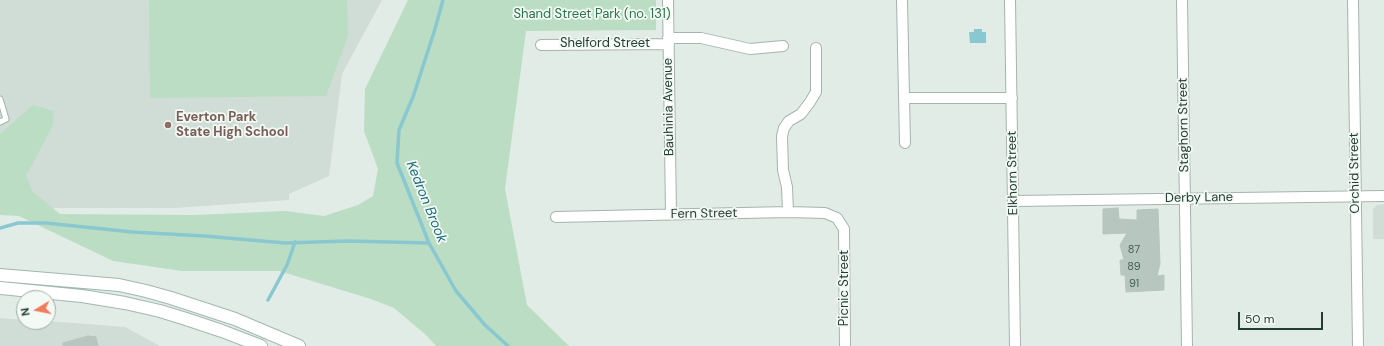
<!DOCTYPE html>
<style>
body{margin:0}
#map{position:relative;width:1384px;height:346px;overflow:hidden;background:#e2ece7;font-family:"DM Sans",sans-serif}
canvas{display:block}
.north{position:absolute;left:16px;top:290px;width:40px;height:40px;box-sizing:border-box;background:#f3f9f5;border:1px solid #9faea8;border-radius:50%;rotate:260deg;font-size:11px;font-weight:700;line-height:16px;text-align:center;color:#223d35}
.north::after{content:'';display:block;margin:auto;width:14px;height:18px;background:#f17c5b;clip-path:polygon(50% 0,100% 100%,50% 72%,0 100%)}
.scale{position:absolute;left:1238px;top:312px;width:85px;height:18px;box-sizing:border-box;border:2px solid #223d35;border-top:0;padding-left:5px;font-size:12px;line-height:14px;white-space:nowrap;color:#223d35;-webkit-text-stroke:3px #f3f9f5;paint-order:stroke}
</style>
<div id="map">
<canvas width="1384" height="346"></canvas>
<div class="north">N</div>
<div class="scale">50 m</div>
</div>
<script>
const context = document.querySelector('canvas').getContext('2d');
context.lineJoin = 'round';
function paint(path, color) {
  context.fillStyle = color;
  context.fill(path, 'evenodd');
}
function toPath(rows) {
  const path = new Path2D();
  for (const r of rows) {
    path.moveTo(r[0], r[1]);
    for (let i = 2; i < r.length; i += 2) path.lineTo(r[i], r[i + 1]);
  }
  return path;
}
function stroke(path, color, width, dash) {
  context.strokeStyle = color;
  context.lineWidth = width;
  context.lineCap = dash ? 'butt' : 'round';
  context.setLineDash(dash || []);
  context.stroke(path);
}
function drawText(font, color, halo, rows, align = 'center') {
  context.font = font + ' "DM Sans",sans-serif';
  context.lineWidth = 3.5;
  context.setLineDash([]);
  context.textBaseline = 'middle';
  context.strokeStyle = halo;
  context.fillStyle = color;
  for (const [text, x, y, turn = 0] of rows) {
    context.save();
    context.translate(x, y);
    context.rotate((+turn || 0) * Math.PI / 180);
    context.textAlign = isNaN(turn) ? turn : align;
    if (halo) context.strokeText(text, 0, 0);
    context.fillText(text, 0, 0);
    context.restore();
  }
}
const built = toPath([
 [0,0,382,0,342,74,329,176,289,194,289,200,174,208,0,208],
 [1384,204,1384,239,1373,239,1373,209,1377,205],
 [0,318,24,320,24,322,48,321,125,327,160,346,0,346]
]);
const green = toPath([
 [149,0,347,0,348,36,326,96,150,98],
 [408,0,656,0,656,30,526,31,505,189,527,305,569,346,436,346,426,335,394,308,371,299,279,271,182,271,113,261,19,216,0,215,0,134,33,105,54,111,53,125,26,176,33,192,60,214,194,215,286,211,324,216,358,205,373,196,378,169,364,131,365,89]
]);
const water = toPath([
 [974,29,982,29,982,32,986,32,986,43,970,43,969,32,974,32]
]);
const stream = toPath([
 [443,0,435,29,413,97,399,130,397,163,429,243,456,291,485,325,508,346],
 [0,228,18,223,46,223,132,232,204,236,285,243,348,241,429,243],
 [268,300,287,265,295,242]
]);
const building = toPath([
 [1118,208,1119,219,1137,220,1137,210,1158,209,1160,264,1157,276,1164,275,1164,290,1126,292,1125,275,1121,275,1120,260,1124,260,1120,245,1127,233,1103,234,1103,209,1118,208],
 [88,336,96,337,98,346,63,346,63,343,88,336]
]);
const service = toPath([
 [0,99,6,119,0,122]
]);
const minor = toPath([
 [668,0,671,214],
 [902,0,905,143],
 [1010,0,1015,346],
 [1182,0,1187,346],
 [1353,0,1358,346],
 [668,38,701,38,750,49,783,46],
 [541,45,669,44],
 [904,98,1012,98],
 [1013,201,1384,196],
 [788,212,787,187,783,170,782,136,784,128,789,121,801,114,810,102,816,92,816,48],
 [556,217,788,212,825,213,837,218,844,229,845,346]
]);
const secondary = toPath([
 [0,275,119,285,146,291,171,298,235,319,299,346],
 [0,288,82,296,125,303,160,311,186,319,222,331,261,346]
]);
const markers = [
 [168,125,4,"#8d6e63"]
];
const numberNames = [
 ["87",1134,250],
 ["89",1134,267],
 ["91",1134,284]
];
const parkNames = [
 ["Shand Street Park (no. 131)",592,15]
];
const streetNames = [
 ["Shelford Street",605,44],
 ["Bauhinia Avenue",669,107,-91],
 ["Staghorn Street",1184,125,-91],
 ["Elkhorn Street",1013,173,-91],
 ["Orchid Street",1355,173,-91],
 ["Derby Lane",1199,198,-1],
 ["Fern Street",704,214,-1],
 ["Picnic Street",845,288,-90]
];
const educationNames = [
 ["Everton Park",176,118],
 ["State High School",176,133]
];
const waterNames = [
 ["Kedron Brook",426,202,68]
];
paint(built, '#d0dcd6');
paint(green, '#bbddc3');
paint(water, '#8ac8d1');
stroke(stream, '#8ac8d1', 3.5);
paint(building, '#b7c7c0');
stroke(building, '#b4c6be', 1);
stroke(service, '#a5b4ae', 7);
stroke(minor, '#a5b4ae', 12);
stroke(secondary, '#a0b8af', 14);
stroke(service, '#fff', 5);
stroke(minor, '#fff', 10);
stroke(secondary, '#fff', 12);
for (const [x, y, r, color] of markers) {
  const dot = new Path2D();
  dot.arc(x, y, r, 0, 2 * Math.PI);
  context.fillStyle = color;
  context.fill(dot);
  stroke(dot, '#f3f9f5', 1.5);
}
drawText('11px', '#476058', null, numberNames);
drawText('13px', '#2c7446', '#f3f9f5', parkNames);
drawText('13px', '#223d35', '#f3f9f5', streetNames);
drawText('bold 13px', '#785e54', '#f3f9f5', educationNames, 'left');
drawText('italic 14px', '#1c6c79', '#f3f9f5', waterNames);
</script>
